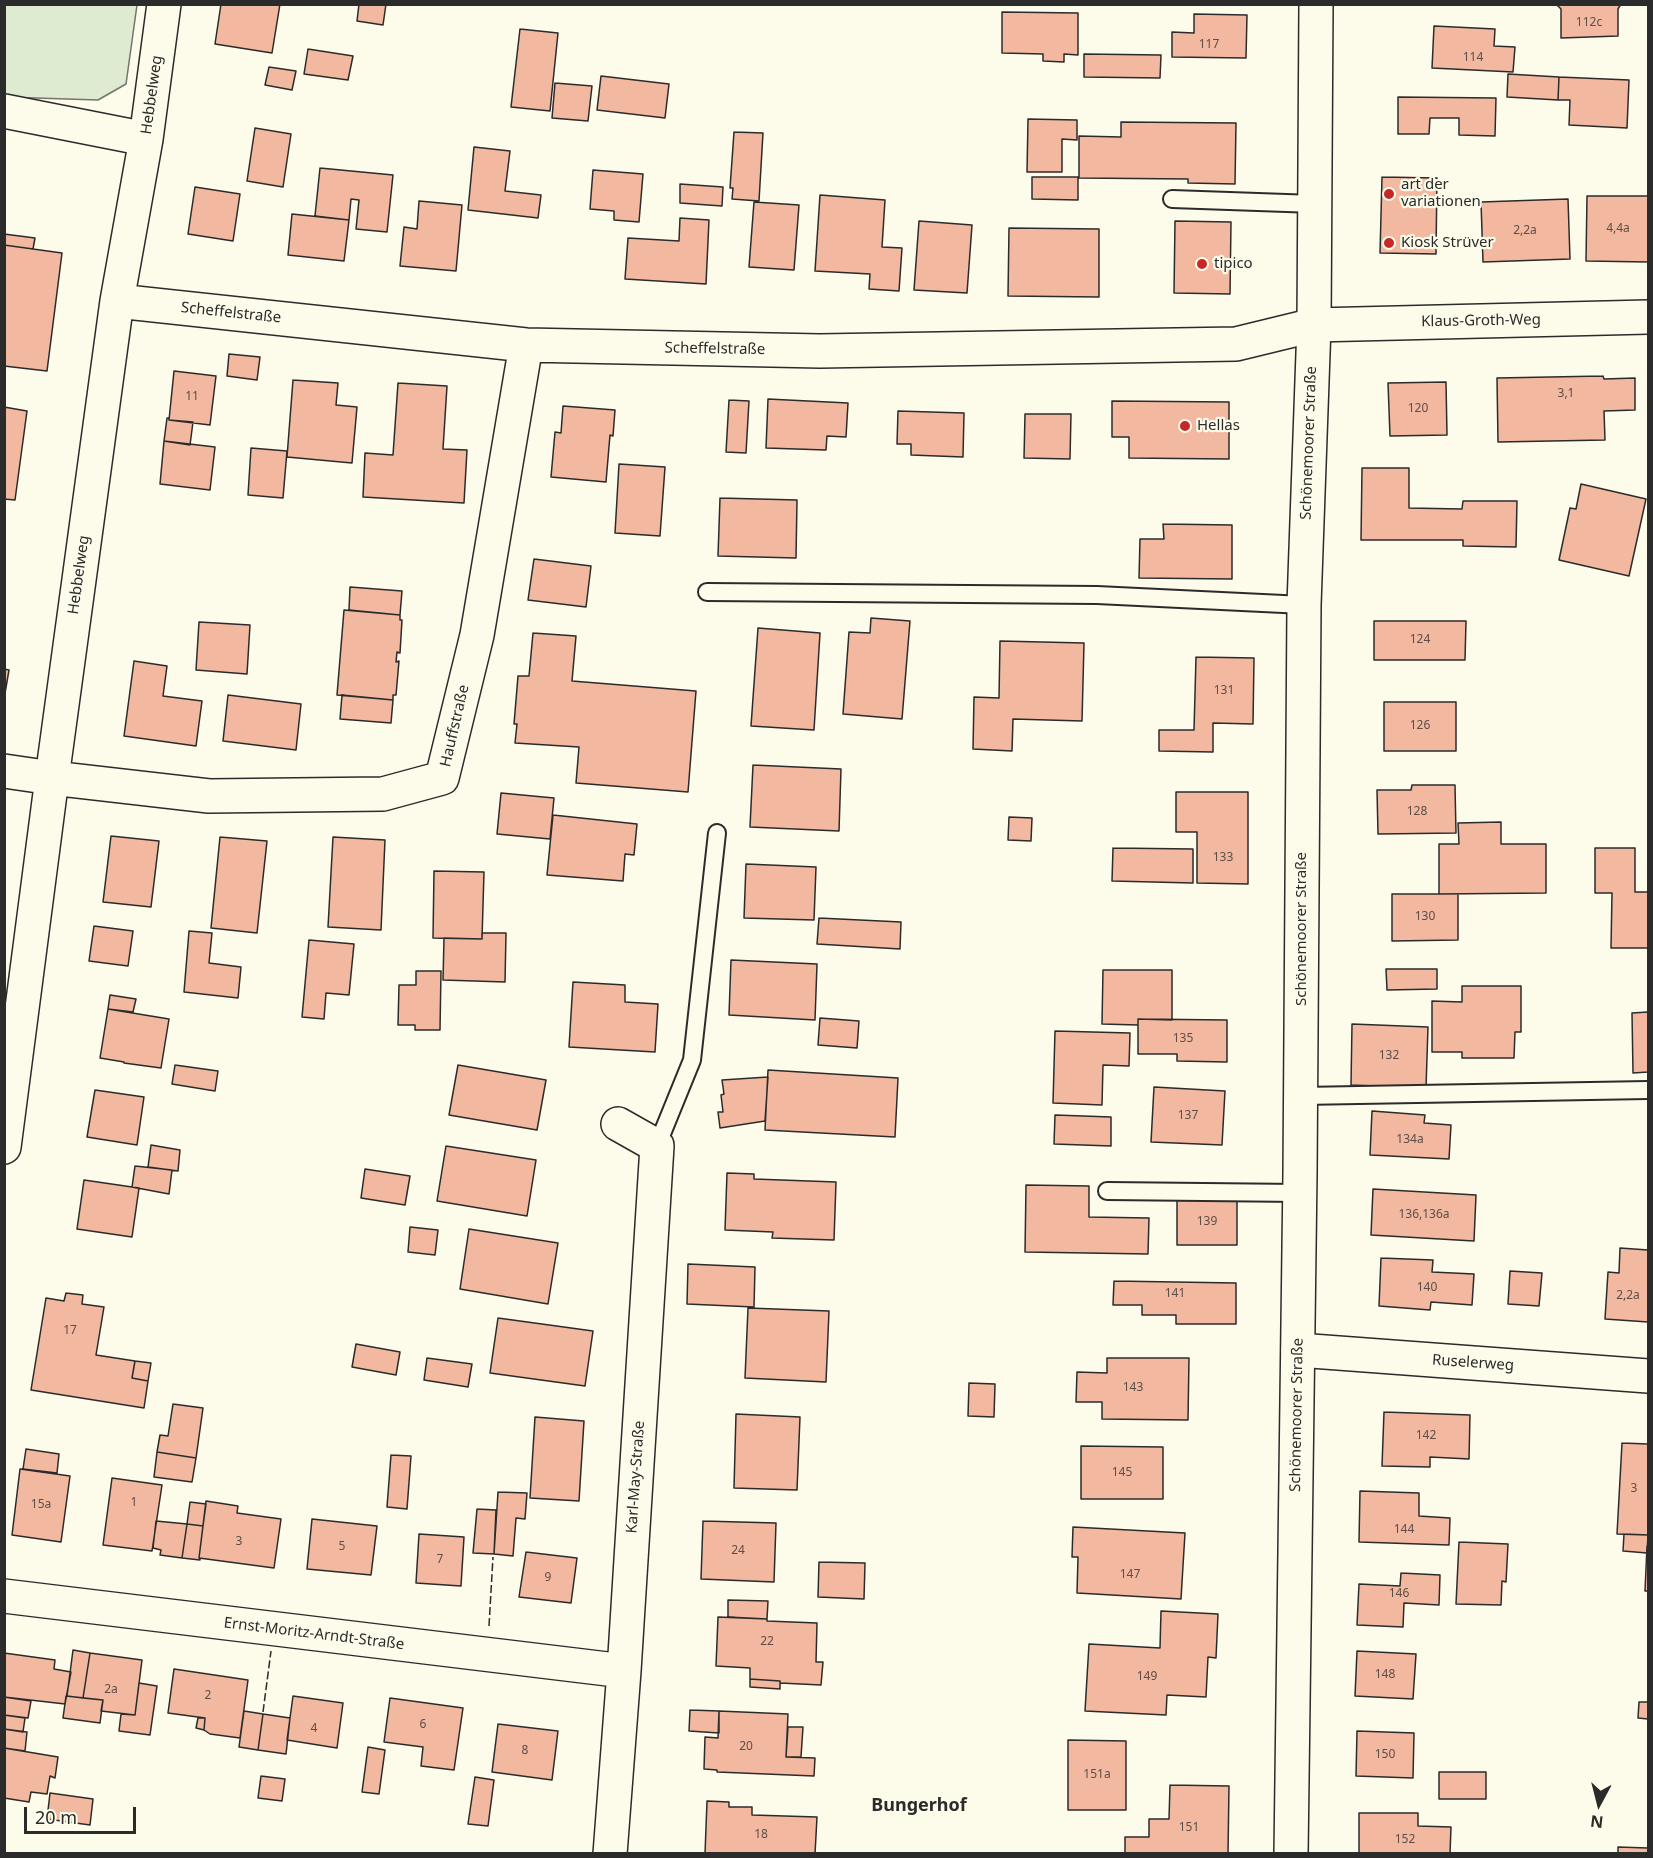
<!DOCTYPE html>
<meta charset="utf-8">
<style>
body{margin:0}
#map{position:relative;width:1653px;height:1858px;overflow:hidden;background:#fdfbea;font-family:"Noto Sans",sans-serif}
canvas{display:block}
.frame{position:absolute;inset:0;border:6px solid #2b2b2b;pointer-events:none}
.north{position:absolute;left:1569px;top:1774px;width:60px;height:60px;-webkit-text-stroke:4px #fdfbea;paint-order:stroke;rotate:187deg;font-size:16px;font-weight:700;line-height:24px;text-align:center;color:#2b2b2b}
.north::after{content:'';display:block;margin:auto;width:21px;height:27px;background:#2b2b2b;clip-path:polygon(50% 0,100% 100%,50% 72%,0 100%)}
.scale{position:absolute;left:24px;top:1807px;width:112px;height:27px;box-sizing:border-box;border:3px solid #2b2b2b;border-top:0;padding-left:8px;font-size:18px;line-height:21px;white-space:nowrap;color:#2b2b2b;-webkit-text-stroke:4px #fdfbea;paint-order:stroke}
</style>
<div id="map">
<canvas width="1653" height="1858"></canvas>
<div class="frame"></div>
<div class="north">N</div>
<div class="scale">20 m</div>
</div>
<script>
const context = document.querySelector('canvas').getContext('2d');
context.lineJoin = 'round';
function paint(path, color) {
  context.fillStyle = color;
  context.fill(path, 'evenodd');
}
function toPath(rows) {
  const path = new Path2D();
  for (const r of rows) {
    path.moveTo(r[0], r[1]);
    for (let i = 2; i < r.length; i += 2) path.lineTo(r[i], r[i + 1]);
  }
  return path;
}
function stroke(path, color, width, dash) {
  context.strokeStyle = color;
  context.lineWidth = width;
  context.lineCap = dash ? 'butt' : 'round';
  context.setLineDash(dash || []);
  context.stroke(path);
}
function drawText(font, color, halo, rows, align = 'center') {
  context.font = font + ' "Noto Sans",sans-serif';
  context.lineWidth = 4.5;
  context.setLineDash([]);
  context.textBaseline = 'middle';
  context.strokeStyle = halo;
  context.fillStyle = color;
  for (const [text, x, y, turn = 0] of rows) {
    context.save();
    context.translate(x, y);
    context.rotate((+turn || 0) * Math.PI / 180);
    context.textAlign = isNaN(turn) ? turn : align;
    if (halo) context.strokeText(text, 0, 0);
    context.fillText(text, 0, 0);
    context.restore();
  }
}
const green = toPath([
 [5,5,137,5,126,84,98,100,5,97,5,5]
]);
const building = toPath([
 [221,4,280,4,272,53,215,44,221,4],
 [359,4,386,4,383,25,357,21,359,4],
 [1556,4,1621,4,1618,9,1618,36,1561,38,1561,9,1556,4],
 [1002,12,1078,13,1078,55,1064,54,1064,62,1043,61,1043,54,1002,53,1002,12],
 [1194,14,1247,15,1246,58,1172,57,1172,32,1194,33,1194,14],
 [1434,26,1495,29,1494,46,1515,47,1513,72,1432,68,1434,26],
 [520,29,558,33,550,111,511,107,520,29],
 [308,49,353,56,348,80,304,74,308,49],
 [1084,54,1161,55,1160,78,1084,77,1084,54],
 [269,67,296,71,292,90,265,85,269,67],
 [1508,74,1559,77,1558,100,1507,97,1508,74],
 [601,76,669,84,665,118,597,110,601,76],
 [1559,77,1629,80,1627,128,1569,125,1570,100,1558,100,1559,77],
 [555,83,592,86,588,121,552,118,555,83],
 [1398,97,1496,98,1495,136,1459,135,1459,118,1430,118,1429,134,1398,134,1398,97],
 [1028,119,1077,120,1077,140,1062,139,1062,172,1027,172,1028,119],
 [1121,122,1236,123,1235,184,1188,183,1188,179,1079,178,1079,136,1121,137,1121,122],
 [255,128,291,134,283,187,247,181,255,128],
 [734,132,763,133,759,201,732,199,733,188,730,188,734,132],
 [474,147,510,151,505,191,541,195,538,218,468,210,474,147],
 [320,168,393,175,387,232,356,229,359,200,351,199,349,220,315,216,320,168],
 [593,170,643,174,639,222,614,220,614,211,590,209,593,170],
 [1032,177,1078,177,1078,200,1032,199,1032,177],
 [1382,177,1437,178,1436,254,1380,253,1382,177],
 [680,184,723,187,722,206,680,203,680,184],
 [195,187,240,194,233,241,188,234,195,187],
 [820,195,885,200,882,247,902,248,899,291,869,289,870,274,815,271,820,195],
 [1587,196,1648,196,1648,262,1586,261,1587,196],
 [1568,199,1570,259,1483,262,1481,202,1568,199],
 [419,201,462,205,456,271,400,266,404,227,417,229,419,201],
 [754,202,799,205,794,270,749,267,754,202],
 [292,214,349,220,344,261,288,255,292,214],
 [680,218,709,220,706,284,625,279,628,238,679,241,680,218],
 [919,221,972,225,967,293,914,290,919,221],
 [1175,221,1231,222,1230,294,1174,293,1175,221],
 [1009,228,1099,229,1099,297,1008,296,1009,228],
 [4,234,35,238,33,249,4,245,4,234],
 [4,245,62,253,47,371,4,366,4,245],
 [229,354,260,357,257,380,227,376,229,354],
 [174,371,216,376,210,425,169,420,174,371],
 [1603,376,1604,379,1635,378,1635,410,1604,411,1605,440,1498,442,1497,378,1603,376],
 [293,380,338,383,336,405,357,407,352,463,287,457,293,380],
 [1446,382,1447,435,1390,436,1388,383,1446,382],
 [398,383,447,386,443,449,467,450,464,503,363,497,365,453,393,455,398,383],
 [768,399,848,403,846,437,827,436,826,450,766,448,768,399],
 [729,400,749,401,746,453,726,452,729,400],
 [1112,401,1229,402,1229,459,1129,458,1129,437,1112,437,1112,401],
 [563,406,615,410,613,436,610,435,606,482,551,477,555,432,561,433,563,406],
 [4,407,27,411,15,500,4,499,4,407],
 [898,411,964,413,963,457,911,455,911,444,897,444,898,411],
 [1025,414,1071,414,1070,459,1024,458,1025,414],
 [167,418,169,418,169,420,193,422,190,445,164,441,167,418],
 [164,441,215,447,210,490,160,484,164,441],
 [251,448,287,451,283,498,248,495,251,448],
 [619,464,665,467,660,536,615,533,619,464],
 [1362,468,1409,468,1409,508,1462,509,1463,501,1517,501,1516,547,1463,546,1463,540,1361,540,1362,468],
 [1581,484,1646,499,1629,576,1559,560,1570,508,1576,509,1581,484],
 [720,498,797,500,796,558,718,556,720,498],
 [1163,524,1232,525,1232,579,1139,578,1140,539,1164,539,1163,524],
 [534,559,591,566,586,607,528,600,534,559],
 [350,587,402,591,400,615,349,610,350,587],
 [344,610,400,615,400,620,402,620,400,653,397,652,396,662,399,661,396,695,393,695,393,700,337,695,344,610],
 [871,618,910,621,902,719,843,714,849,632,870,633,871,618],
 [1374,621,1466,621,1465,660,1374,660,1374,621],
 [199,622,250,625,247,674,196,670,199,622],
 [758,628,820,633,814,730,751,726,758,628],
 [533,633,576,636,572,681,696,691,688,792,576,783,579,747,515,743,517,724,514,724,518,676,529,676,533,633],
 [1000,641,1084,643,1082,721,1013,719,1012,751,973,749,974,697,999,698,1000,641],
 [1196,657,1254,658,1253,724,1213,723,1213,752,1159,751,1159,730,1194,730,1196,657],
 [134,661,167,666,163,696,202,701,196,746,124,736,134,661],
 [4,669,9,670,4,699,4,669],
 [228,695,301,704,296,750,223,741,228,695],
 [342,695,393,700,391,723,340,719,342,695],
 [1384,702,1456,702,1456,751,1384,751,1384,702],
 [753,765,841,769,839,831,750,827,753,765],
 [1412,785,1455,785,1456,833,1378,834,1377,790,1411,790,1412,785],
 [1176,792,1248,792,1248,884,1197,883,1197,832,1176,832,1176,792],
 [501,793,554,798,550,839,497,834,501,793],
 [553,815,637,824,634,855,625,854,623,881,547,875,553,815],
 [1009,817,1032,818,1031,841,1008,840,1009,817],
 [1501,822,1501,844,1546,844,1546,893,1439,894,1439,844,1459,844,1458,823,1501,822],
 [111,836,159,841,151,907,103,902,111,836],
 [220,837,267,841,257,933,211,928,220,837],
 [333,837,385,840,381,930,328,927,333,837],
 [1113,848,1193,849,1193,883,1112,881,1113,848],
 [1595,848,1635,848,1635,892,1648,892,1648,948,1611,948,1612,893,1595,893,1595,848],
 [746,864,816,867,814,920,744,918,746,864],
 [434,871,484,872,482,939,433,938,434,871],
 [1392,894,1458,894,1458,940,1392,941,1392,894],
 [819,918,901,922,900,949,817,944,819,918],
 [94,926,133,931,128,966,89,961,94,926],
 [189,931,212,933,209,963,241,967,238,998,184,992,189,931],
 [482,933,506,933,505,982,443,980,444,938,482,939,482,933],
 [309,940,354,944,349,995,326,993,324,1019,302,1017,309,940],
 [731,960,817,964,815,1020,729,1015,731,960],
 [1386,969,1437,969,1437,989,1387,990,1386,969],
 [1103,970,1172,970,1172,1020,1138,1019,1138,1025,1102,1024,1103,970],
 [416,971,441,971,440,1030,415,1030,415,1025,398,1025,399,985,416,985,416,971],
 [573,982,625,985,625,1002,658,1004,655,1052,569,1047,573,982],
 [1462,986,1521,986,1521,1032,1515,1032,1514,1058,1462,1058,1462,1052,1432,1052,1432,1001,1462,1002,1462,986],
 [110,995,136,999,133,1012,108,1009,110,995],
 [108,1009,169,1019,161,1068,124,1063,124,1062,100,1058,108,1009],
 [1648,1012,1648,1072,1633,1073,1632,1013,1648,1012],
 [820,1018,859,1021,857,1048,818,1045,820,1018],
 [1138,1019,1227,1020,1227,1062,1177,1061,1177,1054,1138,1054,1138,1019],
 [1352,1024,1428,1027,1426,1088,1351,1085,1352,1024],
 [1055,1031,1130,1033,1129,1066,1103,1065,1102,1105,1053,1103,1055,1031],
 [175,1065,218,1071,215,1091,172,1084,175,1065],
 [458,1065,546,1080,537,1130,449,1115,458,1065],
 [768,1070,898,1078,895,1137,765,1130,768,1070],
 [768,1077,765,1121,720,1128,718,1112,723,1112,721,1095,724,1094,722,1080,768,1077],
 [1154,1087,1225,1091,1222,1145,1151,1142,1154,1087],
 [95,1090,144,1097,137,1145,87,1137,95,1090],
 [1372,1111,1425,1115,1424,1123,1451,1125,1449,1159,1370,1155,1372,1111],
 [1055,1115,1111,1117,1111,1146,1054,1144,1055,1115],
 [151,1145,180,1150,178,1171,148,1167,151,1145],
 [446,1146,536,1160,527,1216,437,1201,446,1146],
 [135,1166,172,1170,169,1194,132,1187,135,1166],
 [365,1169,410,1176,405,1205,361,1198,365,1169],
 [727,1173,754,1174,754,1179,836,1182,834,1240,772,1238,773,1232,725,1230,727,1173],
 [84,1180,139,1188,132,1237,77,1229,84,1180],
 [1026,1185,1089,1186,1089,1217,1149,1218,1148,1254,1025,1252,1026,1185],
 [1373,1189,1476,1195,1474,1241,1371,1235,1373,1189],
 [1177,1199,1237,1200,1237,1245,1177,1245,1177,1199],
 [410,1227,438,1230,435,1255,408,1252,410,1227],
 [469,1229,558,1243,548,1304,460,1289,469,1229],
 [1620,1248,1648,1250,1648,1322,1605,1319,1608,1272,1619,1273,1620,1248],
 [1381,1258,1433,1260,1432,1272,1474,1274,1472,1305,1431,1302,1430,1310,1379,1306,1381,1258],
 [688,1264,755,1267,754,1307,687,1304,688,1264],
 [1510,1271,1542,1273,1539,1306,1508,1304,1510,1271],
 [1114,1281,1236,1283,1236,1324,1176,1324,1176,1315,1142,1315,1142,1305,1113,1305,1114,1281],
 [66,1293,83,1295,82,1304,104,1307,96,1355,135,1361,132,1378,148,1381,144,1408,31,1390,46,1298,64,1301,66,1293],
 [748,1308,829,1311,826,1382,745,1378,748,1308],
 [498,1318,593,1331,585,1386,490,1373,498,1318],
 [356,1344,400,1352,396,1375,352,1367,356,1344],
 [427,1358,472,1364,468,1387,424,1380,427,1358],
 [1107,1358,1189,1358,1188,1420,1102,1419,1102,1402,1076,1402,1077,1372,1107,1373,1107,1358],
 [135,1361,151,1363,148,1381,132,1378,135,1361],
 [969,1383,995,1384,994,1417,968,1416,969,1383],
 [173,1404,203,1408,196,1458,157,1452,160,1435,168,1436,173,1404],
 [1384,1412,1470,1415,1469,1459,1430,1457,1430,1467,1382,1466,1384,1412],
 [736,1414,800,1417,797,1490,734,1488,736,1414],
 [535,1417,584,1421,579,1501,530,1498,535,1417],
 [1622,1443,1648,1444,1648,1535,1617,1534,1622,1443],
 [1081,1446,1163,1447,1163,1499,1081,1499,1081,1446],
 [26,1449,59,1454,57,1473,23,1469,26,1449],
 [157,1452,196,1458,192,1482,154,1477,157,1452],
 [391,1455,411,1456,407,1509,387,1507,391,1455],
 [20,1469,70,1476,61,1542,12,1535,20,1469],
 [112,1478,162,1485,152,1551,103,1545,112,1478],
 [1360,1491,1419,1493,1419,1516,1450,1518,1449,1545,1359,1542,1360,1491],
 [498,1492,527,1493,525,1519,516,1518,513,1556,494,1554,498,1492],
 [206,1501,238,1506,237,1513,281,1519,274,1568,199,1558,206,1501],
 [190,1502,206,1504,203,1526,187,1524,190,1502],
 [477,1509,496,1510,494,1554,473,1553,477,1509],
 [312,1519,377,1526,371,1575,307,1569,312,1519],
 [156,1521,187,1524,182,1558,160,1555,161,1550,153,1548,156,1521],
 [703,1521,776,1523,774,1582,701,1579,703,1521],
 [187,1524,203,1526,199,1558,200,1559,200,1560,182,1558,187,1524],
 [1073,1527,1185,1533,1181,1599,1077,1593,1078,1557,1072,1557,1073,1527],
 [419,1534,464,1537,461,1586,416,1583,419,1534],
 [1624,1534,1648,1535,1647,1553,1623,1551,1624,1534],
 [1459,1542,1508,1544,1506,1582,1502,1581,1501,1605,1456,1604,1459,1542],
 [1647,1546,1648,1546,1648,1591,1645,1591,1647,1546],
 [526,1552,577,1558,571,1603,519,1597,526,1552],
 [819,1562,865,1563,864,1599,818,1597,819,1562],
 [1401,1573,1440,1575,1439,1605,1404,1603,1403,1627,1357,1625,1359,1584,1400,1586,1401,1573],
 [728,1600,768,1601,767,1619,728,1617,728,1600],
 [1161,1611,1218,1614,1216,1658,1208,1657,1206,1697,1167,1695,1166,1715,1085,1711,1089,1644,1160,1648,1161,1611],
 [718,1617,767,1619,767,1621,817,1623,816,1662,823,1662,821,1685,780,1683,780,1681,750,1679,750,1668,716,1666,718,1617],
 [73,1650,90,1653,83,1698,67,1696,73,1650],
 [1357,1651,1416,1654,1413,1699,1355,1696,1357,1651],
 [4,1653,55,1660,54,1669,71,1672,65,1704,4,1697,4,1653],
 [90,1653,142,1660,135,1715,101,1711,103,1700,83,1698,90,1653],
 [174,1669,248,1680,240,1738,210,1734,204,1730,205,1718,168,1713,174,1669],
 [750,1679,780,1681,780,1689,750,1687,750,1679],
 [139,1683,157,1686,150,1735,119,1731,121,1714,135,1715,139,1683],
 [66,1696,103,1700,100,1723,63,1718,66,1696],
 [293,1696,343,1703,337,1748,287,1740,293,1696],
 [4,1697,31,1701,28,1718,4,1715,4,1697],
 [390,1698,463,1708,454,1770,421,1766,423,1747,384,1742,390,1698],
 [1639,1702,1648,1702,1648,1719,1638,1718,1639,1702],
 [690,1710,719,1711,719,1733,689,1731,690,1710],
 [244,1711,263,1714,258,1750,239,1747,244,1711],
 [719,1711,788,1714,786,1757,815,1758,814,1776,717,1772,717,1770,704,1769,705,1737,718,1738,719,1711],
 [263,1714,290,1718,286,1754,258,1750,263,1714],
 [4,1715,25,1718,23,1732,4,1729,4,1715],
 [198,1718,205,1718,204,1730,196,1728,198,1718],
 [498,1724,558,1731,552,1780,492,1772,498,1724],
 [788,1727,803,1727,801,1757,786,1757,788,1727],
 [4,1729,27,1732,25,1751,4,1748,4,1729],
 [1357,1731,1414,1733,1413,1778,1356,1776,1357,1731],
 [1068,1740,1126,1741,1126,1810,1068,1810,1068,1740],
 [368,1747,385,1750,379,1794,362,1792,368,1747],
 [4,1748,58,1757,55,1778,50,1776,47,1794,31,1792,29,1802,4,1798,4,1748],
 [1439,1772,1486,1772,1486,1799,1439,1799,1439,1772],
 [261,1776,285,1779,282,1801,258,1798,261,1776],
 [475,1777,494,1780,488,1826,468,1824,475,1777],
 [1170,1785,1229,1786,1228,1854,1125,1854,1125,1837,1149,1837,1149,1819,1169,1819,1170,1785],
 [50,1793,93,1799,90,1825,47,1819,50,1793],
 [707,1801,729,1802,729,1807,752,1807,752,1815,817,1817,815,1854,705,1854,707,1801],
 [1359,1813,1418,1813,1418,1826,1451,1827,1450,1854,1359,1854,1359,1813],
 [1618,1847,1648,1848,1648,1854,1618,1854,1618,1847]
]);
const service = toPath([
 [1172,199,1315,204],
 [707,592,1097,595,1304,605],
 [1301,1096,1648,1090],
 [657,1146,692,1060,717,833],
 [1107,1191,1300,1193]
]);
const minor = toPath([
 [4,111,146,139],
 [117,301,526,345,820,351,1236,344,1314,325,1648,317],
 [4,771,52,778,209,796,383,794,442,778,477,635,526,345],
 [4,1147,52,778,117,301,146,139,164,4],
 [1298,1350,1648,1376],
 [4,1596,624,1671],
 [610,1854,624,1671,657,1146,618,1124]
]);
const tertiary = toPath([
 [1291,1854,1300,1173,1304,605,1314,325,1316,4]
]);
const fence = toPath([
 [489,1626,493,1557],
 [263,1712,271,1651]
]);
const markers = [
 [1389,194,6,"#c62828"],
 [1389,243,6,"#c62828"],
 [1202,264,6,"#c62828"],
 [1185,426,6,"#c62828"]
];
const numberNames = [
 ["112c",1589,23],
 ["117",1209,45],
 ["114",1473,58],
 ["4,4a",1618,229],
 ["2,2a",1525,231],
 ["3,1",1566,394],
 ["11",192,397],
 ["120",1418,409],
 ["124",1420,640],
 ["131",1224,691],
 ["126",1420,726],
 ["128",1417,812],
 ["133",1223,858],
 ["130",1425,917],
 ["135",1183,1039],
 ["132",1389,1056],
 ["137",1188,1116],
 ["134a",1410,1140],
 ["136,136a",1424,1215],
 ["139",1207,1222],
 ["140",1427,1288],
 ["141",1175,1294],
 ["2,2a",1628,1296],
 ["17",70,1331],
 ["143",1133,1388],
 ["142",1426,1436],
 ["145",1122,1473],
 ["3",1634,1489],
 ["1",134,1503],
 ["15a",41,1505],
 ["144",1404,1530],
 ["3",239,1542],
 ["5",342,1547],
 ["24",738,1551],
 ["7",440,1560],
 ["147",1130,1575],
 ["9",548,1578],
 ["146",1399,1594],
 ["22",767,1642],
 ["148",1385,1675],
 ["149",1147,1677],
 ["2a",111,1690],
 ["2",208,1696],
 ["6",423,1725],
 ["4",314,1729],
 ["20",746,1747],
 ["8",525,1751],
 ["150",1385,1755],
 ["151a",1097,1775],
 ["151",1189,1828],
 ["18",761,1835],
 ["152",1405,1840]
];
const streetNames = [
 ["Hebbelweg",152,95,-82],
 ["Scheffelstraße",231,313,6],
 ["Klaus-Groth-Weg",1481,321,-1],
 ["Scheffelstraße",715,349,1],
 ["Schönemoorer Straße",1309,443,-88],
 ["Hebbelweg",79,575,-82],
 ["Hauffstraße",455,726,-77],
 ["Schönemoorer Straße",1302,929,-90],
 ["Ruselerweg",1473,1363,4],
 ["Schönemoorer Straße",1297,1415,-89],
 ["Karl-May-Straße",636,1477,-86],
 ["Ernst-Moritz-Arndt-Straße",314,1634,7]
];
const poiNames = [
 ["art der",1401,185],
 ["variationen",1401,202],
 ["Kiosk Strüver",1401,243],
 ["tipico",1214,264],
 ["Hellas",1197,426]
];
const quarterNames = [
 ["Bungerhof",919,1806]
];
paint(green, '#deebd1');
stroke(green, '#74746e', 1.5);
paint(building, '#f2b8a0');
stroke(building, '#2b2b2b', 1.5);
stroke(service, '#2b2b2b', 20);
stroke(minor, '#2b2b2b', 36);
stroke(tertiary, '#2b2b2b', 36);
stroke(service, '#fdfbea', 16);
stroke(minor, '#fdfbea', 33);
stroke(tertiary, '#fdfbea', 33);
stroke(fence, '#2b2b2b', 1.5, [8, 3]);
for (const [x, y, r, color] of markers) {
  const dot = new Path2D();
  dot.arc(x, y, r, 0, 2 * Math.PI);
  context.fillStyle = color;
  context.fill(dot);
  stroke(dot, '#fdfbea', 2);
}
drawText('12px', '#5d4e48', null, numberNames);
drawText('15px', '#2b2b2b', '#fdfbea', streetNames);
drawText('15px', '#2b2b2b', '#fdfbea', poiNames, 'left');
drawText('bold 18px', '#2b2b2b', '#fdfbea', quarterNames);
</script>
